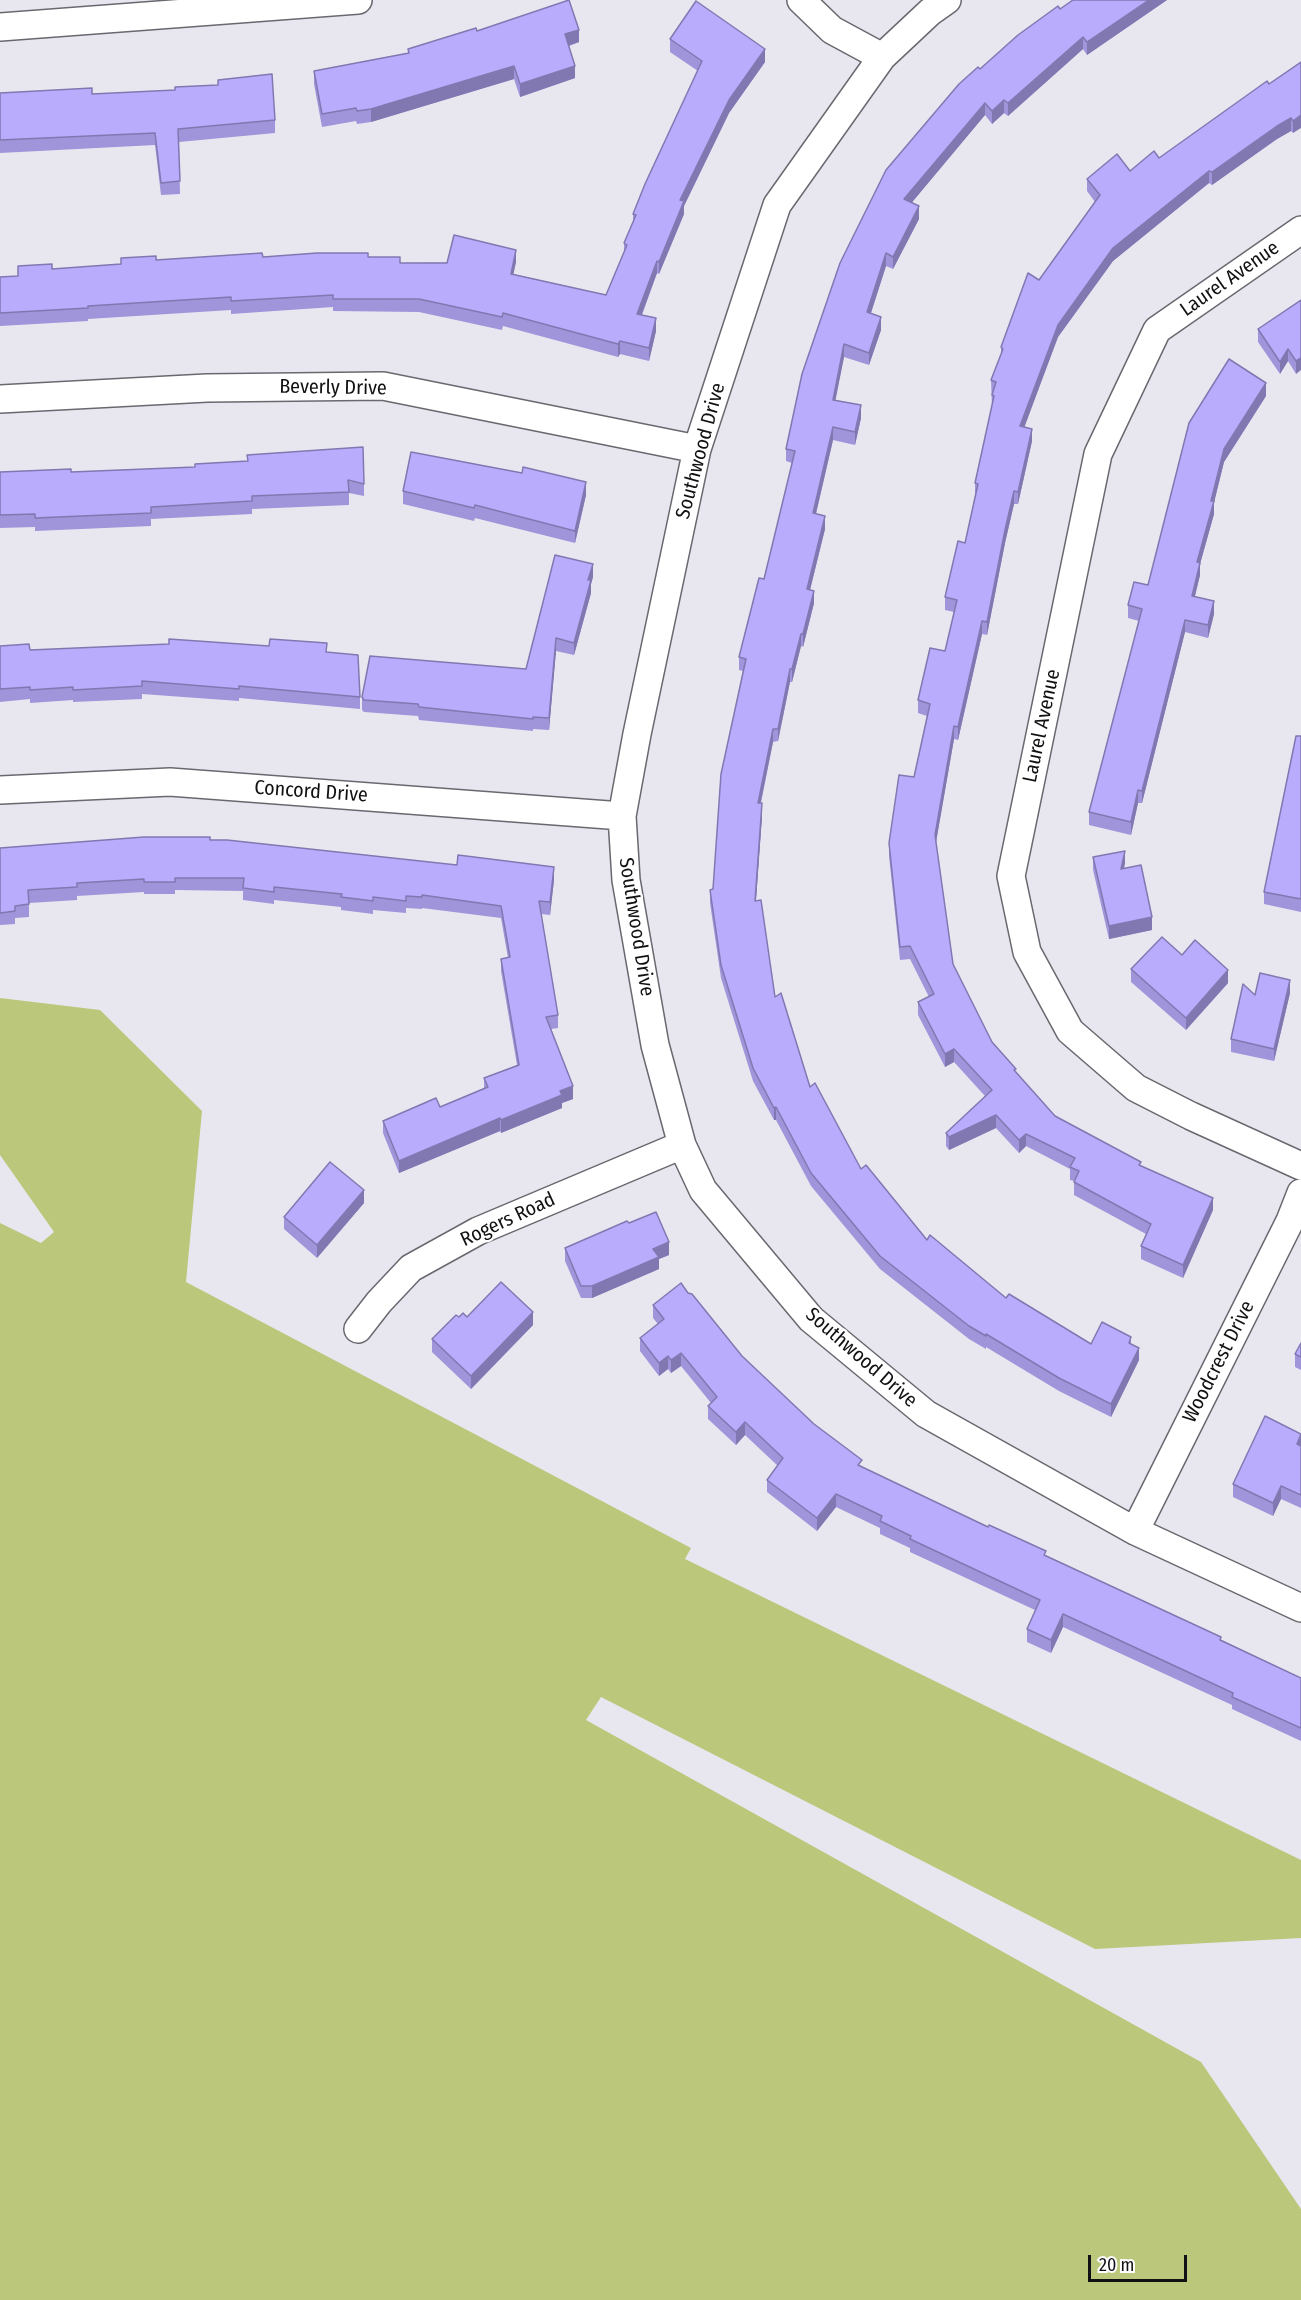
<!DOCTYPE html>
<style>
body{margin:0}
#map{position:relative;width:1301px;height:2300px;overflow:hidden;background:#e8e7f0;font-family:"Fira Sans Condensed",sans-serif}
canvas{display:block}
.scale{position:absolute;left:1088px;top:2255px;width:99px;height:27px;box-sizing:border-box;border:3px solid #111113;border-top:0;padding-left:8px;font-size:18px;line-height:21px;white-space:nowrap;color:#111113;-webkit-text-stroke:4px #fff;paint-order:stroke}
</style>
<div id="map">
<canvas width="1301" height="2300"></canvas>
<div class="scale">20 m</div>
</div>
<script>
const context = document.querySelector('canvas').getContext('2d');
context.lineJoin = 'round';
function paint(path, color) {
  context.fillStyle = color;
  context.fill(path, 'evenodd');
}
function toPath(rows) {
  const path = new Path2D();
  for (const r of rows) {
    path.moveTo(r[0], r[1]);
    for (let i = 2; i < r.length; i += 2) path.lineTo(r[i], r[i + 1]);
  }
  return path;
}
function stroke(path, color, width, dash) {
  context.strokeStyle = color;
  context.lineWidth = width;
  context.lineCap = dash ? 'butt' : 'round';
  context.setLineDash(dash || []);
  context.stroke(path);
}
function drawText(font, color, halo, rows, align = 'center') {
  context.font = font + ' "Fira Sans Condensed",sans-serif';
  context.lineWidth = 4.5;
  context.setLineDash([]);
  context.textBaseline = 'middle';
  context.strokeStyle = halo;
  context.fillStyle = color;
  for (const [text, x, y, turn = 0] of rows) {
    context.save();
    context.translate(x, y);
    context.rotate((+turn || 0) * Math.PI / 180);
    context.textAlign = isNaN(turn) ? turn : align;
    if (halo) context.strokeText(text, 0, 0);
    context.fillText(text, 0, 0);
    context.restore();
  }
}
const green = toPath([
 [0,998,100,1010,202,1111,186,1282,691,1548,685,1559,1301,1860,1301,1938,1095,1949,601,1697,586,1720,1201,2062,1301,2209,1301,2300,0,2300,0,1223,41,1243,54,1232,0,1155]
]);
const minor = toPath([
 [801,0,832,30,882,57],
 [947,0,930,12,882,57,777,205,697,449,637,734,622,816,626,880,655,1045,682,1145,703,1190,811,1319,926,1414,1135,1531,1301,1608],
 [0,27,358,0],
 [1301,230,1157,330,1098,454,1011,876,1027,952,1070,1031,1136,1088,1191,1116,1301,1166],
 [0,399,207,388,383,386,697,449],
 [0,790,170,782,622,816],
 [358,1329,379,1302,411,1268,478,1231,682,1145],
 [1135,1531,1290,1221,1301,1193]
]);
const wall = toPath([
 [1073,0,1167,0,1087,55,1083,49,1008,116,1004,113,992,124,985,115,911,203,919,206,919,219,893,269,886,266,871,313,881,317,881,330,869,365,844,357,835,400,861,405,861,418,855,445,833,440,816,514,825,516,825,529,810,590,814,591,814,603,803,647,801,646,792,682,790,682,778,741,773,742,761,803,762,803,762,816,756,901,761,900,775,997,781,993,810,1087,815,1083,861,1169,866,1165,927,1240,930,1235,1006,1298,1009,1294,1091,1344,1102,1322,1131,1337,1131,1344,1139,1348,1139,1360,1111,1417,1059,1391,986,1347,986,1349,969,1339,880,1269,811,1186,776,1120,774,1120,753,1081,721,978,710,903,710,890,713,889,721,774,743,671,739,670,739,657,759,578,764,579,792,463,786,461,786,449,802,374,840,263,886,170,959,84,978,67,980,69,1018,35,1058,6,1060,9],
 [477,31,579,42,569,46,575,78,520,97,514,79,371,122,357,124,356,121,322,127,314,84,314,71,408,53,408,49],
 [670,39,765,62,729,113,684,206,684,214,659,274,657,273,642,315,656,331,649,361,620,354,618,357,503,326,502,330,419,312,333,311,333,307,231,314,231,310,88,319,88,321,0,326,0,277,18,276,18,266,52,269,121,264,156,260,263,257,368,257,400,263,516,262,513,274,606,295,624,253,624,243,633,222,633,214,698,71,670,52],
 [1301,62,1293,133,1291,131,1277,139,1212,185,1209,183,1113,261,1058,337,1024,427,1032,441,1018,504,1014,504,1005,543,987,635,982,634,958,740,954,739,936,842,953,964,992,1042,1016,1072,1055,1116,1141,1166,1213,1210,1183,1278,1141,1259,1141,1246,1146,1234,1074,1195,1074,1181,1070,1180,1070,1169,1026,1146,1019,1153,996,1128,949,1150,946,1146,946,1133,985,1096,954,1062,945,1067,918,1015,918,1002,929,997,910,959,900,960,889,856,889,843,914,777,927,716,918,713,918,700,945,651,954,612,945,610,945,597,965,543,975,496,975,483,992,407,991,380,1001,356,1001,347,1039,280,1095,202,1087,191,1087,179,1130,171,1159,158],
 [0,93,92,94,275,120,275,133,179,142,180,194,161,195,155,145,0,153],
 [1301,300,1296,374,1288,361,1280,374,1258,342,1258,329],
 [1266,396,1224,462,1214,501,1214,514,1200,564,1200,575,1195,596,1214,614,1208,638,1185,632,1142,803,1138,803,1131,835,1089,825,1089,812,1139,621,1128,618,1128,605,1148,585,1189,423],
 [247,461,364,484,364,496,349,493,349,505,252,509,252,514,151,519,151,526,35,531,35,527,0,528,0,472,71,472,195,467],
 [403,491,586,495,575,543,475,518,474,521,403,504],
 [593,577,591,584,591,593,574,655,556,651,549,730,533,729,533,731,419,720,418,716,364,712,362,710,362,697,526,669],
 [0,646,30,650,269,646,327,652,360,697,360,709,239,698,239,701,142,694,142,699,73,702,73,700,30,703,30,699,0,702],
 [1301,736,1301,912,1264,904,1264,892],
 [210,840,554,880,550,915,541,914,558,1015,558,1028,551,1029,573,1099,562,1103,562,1108,501,1133,500,1131,399,1173,383,1133,383,1121,440,1107,484,1088,484,1078,517,1065,501,971,501,959,508,958,501,918,422,908,422,909,406,908,406,913,373,910,373,914,341,910,341,907,274,900,274,904,243,900,243,891,175,890,175,894,144,894,144,892,77,896,77,900,29,903,29,917,15,918,15,924,0,925,0,848],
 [1093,857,1125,863,1124,868,1152,930,1109,939,1093,870],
 [1131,969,1228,983,1186,1030,1131,982],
 [1290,993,1274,1061,1231,1052,1231,1039,1255,995],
 [364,1203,317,1258,284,1229,284,1217],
 [629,1223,669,1255,659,1259,659,1269,592,1298,581,1298,565,1261,565,1248],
 [653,1305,742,1356,814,1424,862,1467,1301,1678,1301,1741,1232,1709,1232,1705,1063,1627,1051,1653,1027,1642,1027,1629,1035,1610,910,1552,910,1548,880,1534,880,1528,836,1507,817,1531,767,1492,767,1480,778,1466,745,1435,736,1445,708,1419,708,1406,711,1403,681,1366,671,1373,668,1369,659,1376,640,1351,640,1338,658,1324,653,1318],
 [459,1317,467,1317,533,1325,471,1389,432,1352,432,1339],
 [1301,1343,1301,1370,1295,1367,1295,1354],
 [1301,1434,1301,1508,1281,1499,1273,1516,1233,1497,1233,1484]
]);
const shadedWall = toPath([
 [1149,0,1167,0,1087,55,1087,42],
 [579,30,579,42,565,47,565,34],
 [1083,37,1083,49,1008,116,1008,103],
 [765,49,765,62,729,113,684,206,684,214,659,274,659,262,680,200,729,100],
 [514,66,514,79,371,122,371,109],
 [575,66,575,78,520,97,520,84],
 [1004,100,1004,113,992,124,992,111],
 [985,103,985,115,904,212,904,199],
 [1301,115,1301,128,1293,133,1293,121],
 [1291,118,1291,131,1277,139,1212,185,1212,172,1277,126],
 [1209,171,1209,183,1113,261,1058,337,1020,439,1020,426,1058,325,1113,248],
 [919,206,919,219,893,269,893,257],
 [516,250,516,262,511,286,511,274],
 [886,253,886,266,867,325,867,312],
 [657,261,657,273,637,327,637,314],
 [881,317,881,330,869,365,869,353],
 [656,318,656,331,649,361,649,348],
 [620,341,620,354,618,357,618,344],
 [844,344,844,357,833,413,833,400],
 [1288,349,1288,361,1280,374,1280,362],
 [1301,358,1301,370,1296,374,1296,361],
 [1266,383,1266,396,1224,462,1214,503,1214,501,1214,514,1200,564,1200,575,1192,608,1192,596,1197,562,1211,501,1224,449],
 [861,405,861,418,855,445,855,432],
 [833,427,833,440,813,526,813,513],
 [1032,429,1032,441,1018,504,1018,492],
 [586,482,586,495,575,543,575,531],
 [1014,491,1014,504,1005,543,987,635,987,622,1005,530],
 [825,516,825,529,807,602,807,589],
 [593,564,593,577,591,584,591,593,574,655,574,643,588,580],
 [814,591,814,603,803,647,803,634],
 [1214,601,1214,614,1208,638,1208,625],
 [1185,620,1185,632,1142,803,1142,791],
 [982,621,982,634,958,740,958,727],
 [801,634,801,646,792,682,792,669],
 [556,638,556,651,549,730,549,718],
 [790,669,790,682,778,741,778,729],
 [954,726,954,739,935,848,935,835],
 [773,729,773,742,758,815,758,803],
 [1138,790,1138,803,1131,835,1131,822],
 [762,803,762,816,755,914,755,901],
 [1125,851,1125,863,1121,882,1121,869],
 [554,867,554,880,550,915,550,902],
 [1152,917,1152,930,1109,939,1109,926],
 [1228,970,1228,983,1186,1030,1186,1018],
 [1290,980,1290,993,1274,1061,1274,1049],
 [954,1049,954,1062,945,1067,945,1054],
 [573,1086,573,1099,562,1103,562,1108,501,1133,501,1120,560,1091],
 [776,1107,776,1120,774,1120,774,1108],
 [996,1115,996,1128,949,1150,949,1137],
 [500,1118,500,1131,399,1173,399,1161],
 [1026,1134,1026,1146,1019,1153,1019,1140],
 [364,1190,364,1203,317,1258,317,1245],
 [1213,1198,1213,1210,1183,1278,1183,1265],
 [669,1242,669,1255,659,1259,659,1269,592,1298,592,1286,653,1249],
 [533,1312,533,1325,471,1389,471,1376],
 [1139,1348,1139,1360,1111,1417,1111,1404],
 [681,1353,681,1366,671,1373,671,1360],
 [668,1356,668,1369,659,1376,659,1363],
 [745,1422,745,1435,736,1445,736,1432],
 [1301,1435,1301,1448,1297,1444],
 [1281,1486,1281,1499,1273,1516,1273,1503],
 [836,1494,836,1507,817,1531,817,1518],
 [1063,1614,1063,1627,1051,1653,1051,1640]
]);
const building = toPath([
 [569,0,579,30,565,34,575,66,520,84,514,66,371,109,357,111,356,108,322,114,314,71,409,53,408,49,476,28,477,31,569,0],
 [1073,0,1149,0,1087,42,1083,37,1008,103,1004,100,992,111,985,103,904,199,919,206,893,257,886,253,867,312,881,317,869,353,844,344,833,400,861,405,855,432,833,427,813,513,825,516,807,589,814,591,803,634,801,634,792,669,790,669,778,729,773,729,758,803,762,803,755,901,761,900,775,997,781,993,810,1087,815,1083,861,1169,866,1165,927,1240,930,1235,1006,1298,1009,1294,1091,1344,1102,1322,1131,1337,1129,1343,1139,1348,1111,1404,1059,1378,986,1334,986,1336,969,1326,880,1256,811,1173,776,1107,774,1108,753,1068,721,965,710,890,713,889,721,774,746,659,739,657,759,578,764,579,795,451,786,449,802,374,840,263,886,170,959,84,978,67,980,69,1018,35,1058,6,1060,9,1073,0],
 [696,1,765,49,729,100,680,200,684,201,659,262,657,261,637,314,656,318,649,348,620,341,618,344,503,313,502,317,419,299,333,299,333,295,231,301,231,297,88,306,88,308,0,313,0,277,18,276,18,266,52,264,52,269,121,264,121,258,156,256,156,260,262,253,263,257,317,253,368,253,368,257,400,257,400,263,447,263,454,235,516,250,511,274,606,295,627,245,624,243,636,215,633,214,645,184,702,61,670,39,696,1],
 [1301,62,1301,115,1293,121,1291,118,1277,126,1212,172,1209,171,1113,248,1058,325,1020,426,1032,429,1018,492,1014,491,1005,530,987,622,982,621,958,727,954,726,935,835,953,964,992,1042,1016,1069,1014,1070,1055,1116,1141,1162,1139,1165,1213,1198,1183,1265,1141,1246,1151,1224,1074,1182,1079,1171,1070,1167,1075,1158,1026,1134,1019,1140,996,1115,949,1137,946,1133,992,1090,954,1049,945,1054,918,1002,934,994,910,946,900,947,889,843,899,775,914,777,930,704,918,700,930,648,945,651,957,600,945,597,958,541,965,543,978,484,975,483,994,396,992,395,996,382,991,380,1003,349,1001,347,1028,273,1039,280,1100,195,1087,179,1117,154,1130,171,1154,151,1159,158,1267,81,1269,84,1301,62],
 [272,74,275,120,178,129,180,181,161,183,155,133,0,140,0,93,92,88,92,94,175,90,175,87,218,85,218,80,272,74],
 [1301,300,1301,358,1296,361,1288,349,1280,362,1258,329,1301,300],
 [1229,359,1266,383,1224,449,1211,501,1214,501,1197,562,1200,563,1192,596,1214,601,1208,625,1185,620,1142,791,1138,790,1131,822,1089,812,1142,609,1128,605,1134,582,1148,585,1189,423,1229,359],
 [363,447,364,484,348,480,349,492,252,496,252,501,151,507,151,513,35,518,35,514,0,515,0,472,71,469,71,472,195,467,195,464,248,461,247,455,363,447],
 [411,452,522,473,523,467,586,482,575,531,475,505,474,508,403,491,411,452],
 [555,555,593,564,588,580,591,580,574,643,556,638,549,718,533,717,533,719,419,707,418,704,364,700,362,697,370,656,526,669,555,555],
 [169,639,269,646,270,639,327,643,326,652,358,655,360,697,239,686,239,689,142,681,142,686,73,690,73,687,30,690,30,687,0,689,0,646,29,644,30,650,169,644,169,639],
 [1296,736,1301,736,1301,899,1264,892,1296,736],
 [144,837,210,837,210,840,227,840,457,865,458,855,554,867,550,902,539,901,558,1015,546,1017,573,1086,560,1091,562,1095,501,1120,500,1118,399,1161,383,1121,436,1098,440,1107,488,1087,484,1078,519,1065,501,959,510,957,501,906,422,895,422,897,406,896,406,901,373,897,373,901,341,897,342,894,274,887,274,892,243,888,244,878,175,878,175,882,144,882,144,879,77,883,77,887,28,890,29,904,15,906,15,911,0,913,0,848,144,837],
 [1125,851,1121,869,1141,865,1152,917,1109,926,1093,857,1125,851],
 [1162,937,1182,955,1195,940,1228,970,1186,1018,1131,969,1162,937],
 [1260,973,1290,980,1274,1049,1231,1039,1243,984,1255,995,1260,973],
 [330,1162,364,1190,317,1245,284,1217,330,1162],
 [656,1212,669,1242,653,1249,659,1257,592,1286,581,1286,565,1248,627,1221,629,1223,656,1212],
 [501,1282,533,1312,471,1376,432,1339,456,1315,459,1317,463,1313,467,1317,501,1282],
 [681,1283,688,1293,692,1294,742,1356,814,1424,862,1460,858,1465,988,1527,989,1525,1046,1551,1044,1555,1221,1637,1220,1640,1301,1678,1301,1728,1232,1697,1233,1693,1063,1614,1051,1640,1027,1629,1040,1600,910,1539,911,1536,880,1521,882,1516,836,1494,817,1518,767,1480,783,1458,745,1422,736,1432,708,1406,717,1397,681,1353,671,1360,668,1356,659,1363,640,1338,664,1319,653,1305,681,1283],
 [1301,1343,1301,1357,1295,1354,1301,1343],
 [1265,1416,1301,1434,1297,1444,1301,1446,1301,1495,1281,1486,1273,1503,1233,1484,1265,1416]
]);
const streetNames = [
 ["Laurel Avenue",1230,279,-35],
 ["Beverly Drive",333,388,1],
 ["Southwood Drive",701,451,-75],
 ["Laurel Avenue",1042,726,-78],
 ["Concord Drive",311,792,4],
 ["Southwood Drive",636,927,81],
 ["Rogers Road",508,1220,-25],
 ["Southwood Drive",861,1358,41],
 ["Woodcrest Drive",1219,1362,-63]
];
paint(green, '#bbc77a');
stroke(minor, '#69686f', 30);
stroke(minor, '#fff', 27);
paint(wall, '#a094da');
paint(shadedWall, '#8278b1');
paint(building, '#baacfd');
stroke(building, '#8278b1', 1.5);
drawText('20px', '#111113', '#fff', streetNames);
</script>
